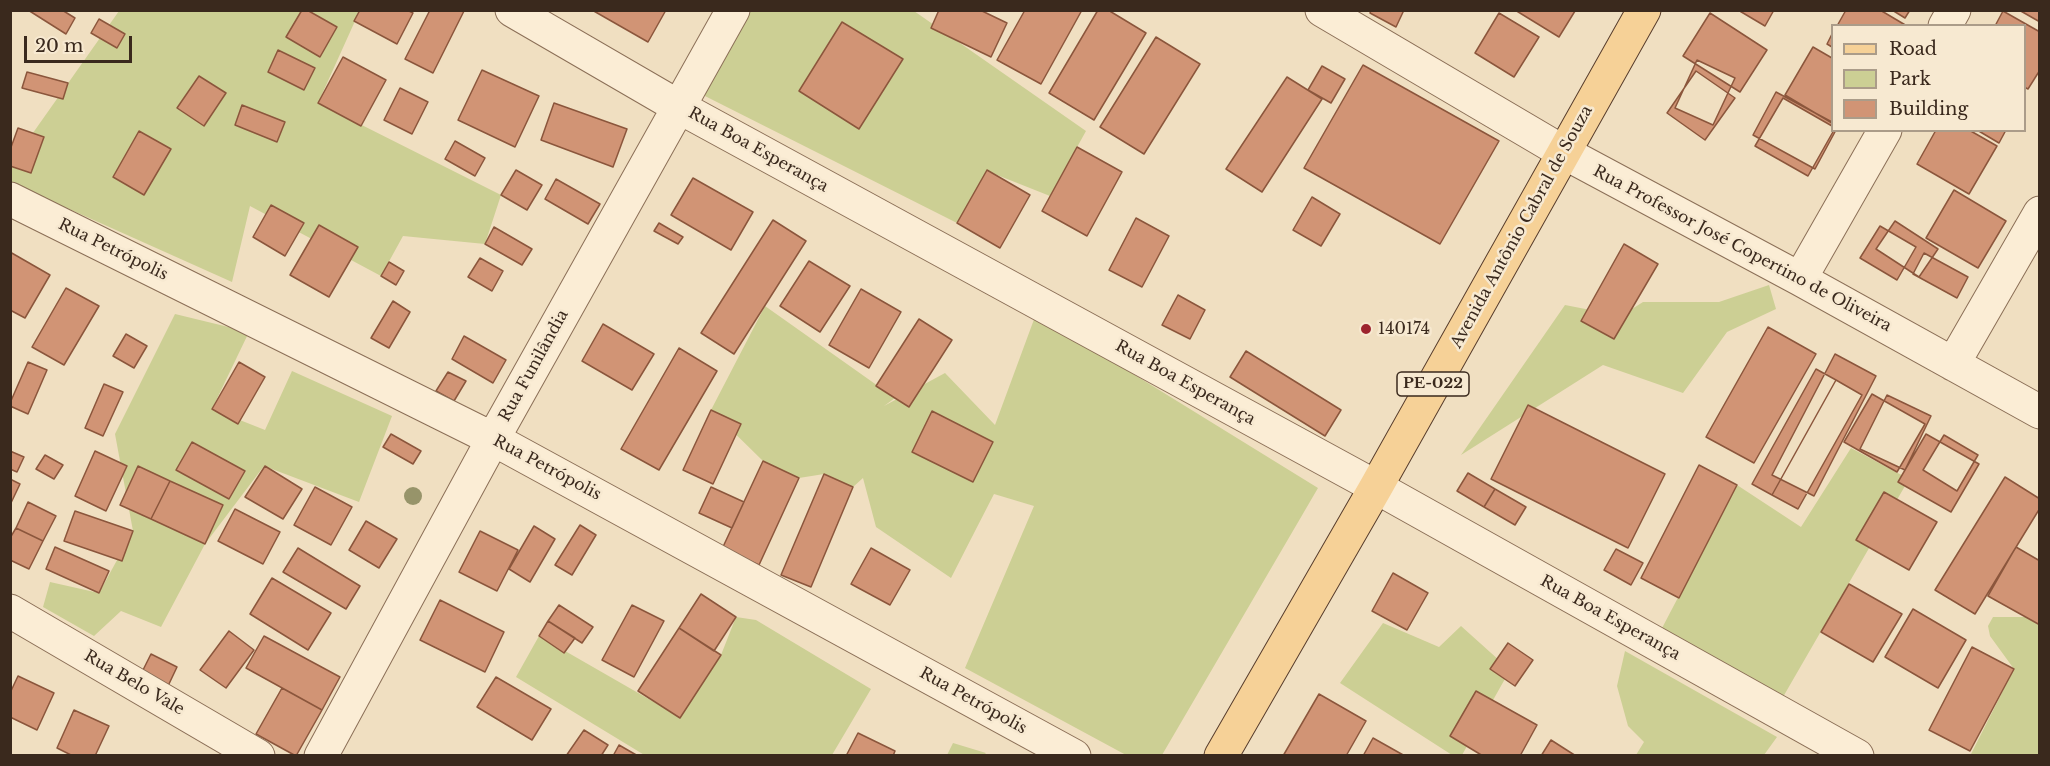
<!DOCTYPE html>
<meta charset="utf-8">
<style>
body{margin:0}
#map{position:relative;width:2050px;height:766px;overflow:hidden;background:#f0dfc1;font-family:"Libre Baskerville",serif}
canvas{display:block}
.frame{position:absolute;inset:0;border:12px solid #3a291d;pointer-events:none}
.legend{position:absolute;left:1831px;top:24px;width:195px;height:108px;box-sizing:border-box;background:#f7e9d1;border:2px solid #ab9c89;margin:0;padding:8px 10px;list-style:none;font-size:18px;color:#3a291d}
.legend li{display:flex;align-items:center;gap:12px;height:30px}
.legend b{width:30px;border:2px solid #ab9c89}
.scale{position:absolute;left:24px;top:36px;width:108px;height:27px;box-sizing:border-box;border:3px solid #3a291d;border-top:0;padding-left:8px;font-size:18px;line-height:21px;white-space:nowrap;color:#3a291d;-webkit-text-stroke:4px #f7e9d1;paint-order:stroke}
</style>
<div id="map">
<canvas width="2050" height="766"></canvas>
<div class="frame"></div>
<ul class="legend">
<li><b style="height:8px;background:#f6d197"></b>Road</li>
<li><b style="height:16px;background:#cccf94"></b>Park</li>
<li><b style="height:16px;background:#d19475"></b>Building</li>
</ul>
<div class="scale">20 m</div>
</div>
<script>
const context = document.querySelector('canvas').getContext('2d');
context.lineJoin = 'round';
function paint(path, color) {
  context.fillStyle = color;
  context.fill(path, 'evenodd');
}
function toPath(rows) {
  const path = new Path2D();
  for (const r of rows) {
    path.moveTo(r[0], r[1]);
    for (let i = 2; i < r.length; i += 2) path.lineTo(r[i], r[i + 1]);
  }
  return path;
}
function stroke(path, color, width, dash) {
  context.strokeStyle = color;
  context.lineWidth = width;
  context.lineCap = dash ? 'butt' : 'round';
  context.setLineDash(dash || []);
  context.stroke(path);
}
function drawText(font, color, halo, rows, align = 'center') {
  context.font = font + ' "Libre Baskerville",serif';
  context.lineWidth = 5;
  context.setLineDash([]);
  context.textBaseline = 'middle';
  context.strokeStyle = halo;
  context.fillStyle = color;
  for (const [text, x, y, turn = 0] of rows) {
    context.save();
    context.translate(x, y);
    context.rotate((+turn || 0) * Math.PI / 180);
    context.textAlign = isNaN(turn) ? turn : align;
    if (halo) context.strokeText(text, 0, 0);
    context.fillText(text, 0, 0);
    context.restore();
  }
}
const green = toPath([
 [360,10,318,103,501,195,485,244,403,236,381,276,250,206,232,282,11,183,11,164,119,11],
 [748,11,914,11,1086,131,1050,196,987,171,957,223,699,93],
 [1769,285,1776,309,1727,332,1683,393,1603,365,1461,455,1565,305,1621,316,1643,302,1719,302],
 [765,306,895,398,884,406,945,373,995,425,1036,314,1318,488,1162,755,1126,755,965,668,1034,506,994,494,951,578,876,527,863,478,853,487,824,474,799,478,763,461,711,410],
 [175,314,249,332,212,409,265,430,292,371,392,416,359,502,264,466,205,544,161,627,121,611,94,636,43,607,50,582,99,593,133,531,115,434],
 [1851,448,1909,479,1783,697,1661,630,1737,485,1801,527],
 [2039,611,2039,755,1970,756,2014,669,1990,636,1988,626,1993,617,2033,617],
 [736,617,756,620,871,689,832,755,646,756,516,677,539,636,680,717,721,655],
 [1383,623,1439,647,1461,626,1510,670,1462,755,1452,755,1340,683],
 [1625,651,1777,737,1764,755,1636,755,1644,742,1628,726,1617,686],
 [953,743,986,753,984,755,947,755]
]);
const building = toPath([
 [28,10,62,10,75,18,66,34,28,10],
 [302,10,307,10,337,27,320,57,286,37,302,10],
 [360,10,407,10,413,13,397,44,354,21,360,10],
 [430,10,464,11,433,73,405,59,430,10],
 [592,10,666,10,648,42,592,10],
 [939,10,980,10,1007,23,991,57,931,28,939,10],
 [1025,10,1082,10,1041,84,997,60,1025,10],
 [1098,10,1108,10,1146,33,1094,120,1049,93,1098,10],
 [1371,10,1404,10,1396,27,1370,13,1371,10],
 [1515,10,1574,10,1575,11,1559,37,1515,10],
 [1738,10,1774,10,1765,26,1738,10],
 [1846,10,1880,10,1907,26,1837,26,1846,10],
 [1892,10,1910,10,1905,18,1892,10],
 [2019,10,2040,10,2040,22,2019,10],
 [2003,11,2040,32,2040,70,2028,89,2024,87,2024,26,1995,26,2003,11],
 [1499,13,1539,37,1514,77,1475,53,1499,13],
 [1710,13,1767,50,1740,92,1683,56,1710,13],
 [99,19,125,34,117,48,91,33,99,19],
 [842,22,903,59,859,129,799,91,842,22],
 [1832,34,1832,47,1827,44,1832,34],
 [1156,37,1200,64,1144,154,1100,127,1156,37],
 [1813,47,1832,58,1832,123,1785,95,1813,47],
 [278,50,315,68,304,90,268,72,278,50],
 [343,57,386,80,361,126,318,103,343,57],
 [1697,60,1735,78,1713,125,1675,108,1697,60],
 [1363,65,1499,141,1440,244,1304,168,1363,65],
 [1322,66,1345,79,1331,103,1308,90,1322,66],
 [482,70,539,96,515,147,458,120,482,70],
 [1696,71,1735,98,1705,140,1667,113,1696,71],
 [27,72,68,83,63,99,22,88,27,72],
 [199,76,226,93,204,126,177,108,199,76],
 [1287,77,1322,99,1262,192,1226,169,1287,77],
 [400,88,428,102,412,134,384,120,400,88],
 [1776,92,1832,122,1832,130,1836,130,1815,169,1753,135,1776,92],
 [1783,98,1832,126,1834,130,1808,176,1755,146,1783,98],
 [554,103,627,129,613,167,541,140,554,103],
 [242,105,285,122,277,142,235,125,242,105],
 [18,128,44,137,31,173,10,166,10,150,18,128],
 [1936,130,1969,130,1997,146,1969,194,1917,164,1936,130],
 [1977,130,2006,130,1999,143,1977,130],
 [139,131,171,149,144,195,113,177,139,131],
 [455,141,485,158,475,176,445,159,455,141],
 [1077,147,1122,172,1087,236,1042,211,1077,147],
 [516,170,542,185,527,210,501,195,516,170],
 [987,170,1030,195,1000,248,957,223,987,170],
 [693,178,753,212,731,250,671,215,693,178],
 [556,179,600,204,588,224,545,199,556,179],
 [1954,190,2006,221,1978,268,1926,238,1954,190],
 [1312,197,1340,214,1321,246,1293,230,1312,197],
 [271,205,304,223,285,256,253,237,271,205],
 [1136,218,1169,236,1142,287,1109,270,1136,218],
 [773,220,806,241,734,354,701,333,773,220],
 [1895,221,1938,249,1919,277,1876,249,1895,221],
 [659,223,683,237,678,244,654,231,659,223],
 [319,225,358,247,329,297,290,275,319,225],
 [1880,226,1916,247,1897,280,1860,258,1880,226],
 [494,227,532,249,522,265,485,244,494,227],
 [1624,244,1658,264,1614,339,1581,321,1624,244],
 [10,252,50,275,25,318,10,310,10,252],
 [1924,253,1968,277,1957,298,1913,274,1924,253],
 [480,258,503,271,492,291,468,277,480,258],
 [809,261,850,286,820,332,780,306,809,261],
 [389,262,404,271,396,285,381,276,389,262],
 [66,288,99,306,64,365,32,347,66,288],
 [861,289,901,312,869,368,829,345,861,289],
 [1178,295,1205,310,1190,339,1162,325,1178,295],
 [393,301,410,312,389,348,371,338,393,301],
 [919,319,952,340,909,407,876,386,919,319],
 [603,324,654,354,632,390,582,361,603,324],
 [1768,327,1816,354,1754,463,1706,437,1768,327],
 [126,334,147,346,134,368,113,356,126,334],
 [464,336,506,360,493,383,452,359,464,336],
 [679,348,717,371,659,470,621,449,679,348],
 [1246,351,1341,410,1325,436,1230,377,1246,351],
 [1835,354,1876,376,1814,496,1772,475,1835,354],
 [28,362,47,370,28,414,10,406,10,403,28,362],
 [239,362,265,377,238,424,212,409,239,362],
 [1816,369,1836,380,1772,495,1752,484,1816,369],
 [448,372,466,381,454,401,436,391,448,372],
 [1836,380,1862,395,1798,509,1772,495,1836,380],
 [104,384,123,392,103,436,85,428,104,384],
 [1872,394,1925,424,1897,472,1844,442,1872,394],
 [1887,395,1931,416,1905,470,1860,449,1887,395],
 [1528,405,1665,474,1628,548,1491,479,1528,405],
 [711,410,741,424,713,484,683,470,711,410],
 [932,411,993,442,973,482,912,452,932,411],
 [391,434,421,451,413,464,383,447,391,434],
 [1926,434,1979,464,1951,512,1898,482,1926,434],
 [1944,435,1978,455,1957,491,1923,470,1944,435],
 [192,442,245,471,229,499,176,470,192,442],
 [10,451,24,457,17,472,10,469,10,451],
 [95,451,127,466,106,511,75,496,95,451],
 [45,455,63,465,54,479,36,469,45,455],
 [763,461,799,478,759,565,722,549,763,461],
 [1699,465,1737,485,1679,598,1641,578,1699,465],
 [138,466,170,481,151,519,120,505,138,466],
 [265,466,302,489,283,519,245,497,265,466],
 [1468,473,1495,489,1484,507,1457,491,1468,473],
 [824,474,853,487,811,587,781,575,824,474],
 [2005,477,2040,499,2040,508,1975,614,1935,590,2005,477],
 [10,479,20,484,10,505,10,479],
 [170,481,223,505,205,544,151,519,170,481],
 [315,487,352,507,331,545,294,525,315,487],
 [711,487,744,502,732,528,699,513,711,487],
 [1495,489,1526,507,1515,525,1484,507,1495,489],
 [1884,492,1937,522,1909,570,1856,540,1884,492],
 [28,502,56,516,43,541,16,528,28,502],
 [235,509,280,532,263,564,218,541,235,509],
 [75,511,133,531,122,561,64,541,75,511],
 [366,521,397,539,379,568,349,550,366,521],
 [580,525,596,535,572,575,555,565,580,525],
 [534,526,555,539,530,582,509,569,534,526],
 [16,528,43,541,29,569,10,560,10,538,16,528],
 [480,531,518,550,497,591,459,572,480,531],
 [55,547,109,571,99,593,46,569,55,547],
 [2016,547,2040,561,2040,625,1988,596,2016,547],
 [298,548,360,586,346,609,283,572,298,548],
 [871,548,910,570,890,605,851,584,871,548],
 [1616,549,1643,563,1631,585,1604,570,1616,549],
 [1393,573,1428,593,1407,630,1372,611,1393,573],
 [272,578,331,613,308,650,250,614,272,578],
 [1849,584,1902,614,1873,662,1821,632,1849,584],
 [701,594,736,617,714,651,679,628,701,594],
 [440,600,504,632,485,672,420,640,440,600],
 [559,605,593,627,582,643,548,621,559,605],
 [632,605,664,621,634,677,602,660,632,605],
 [1913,609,1966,640,1938,688,1885,657,1913,609],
 [548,621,575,638,564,653,539,636,548,621],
 [679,628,721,655,680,718,638,691,679,628],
 [229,631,254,650,226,688,200,670,229,631],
 [264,636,340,677,322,710,246,668,264,636],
 [1508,643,1533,660,1515,686,1490,669,1508,643],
 [1972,647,2014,669,1970,751,1929,730,1972,647],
 [151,654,177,667,168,686,141,674,151,654],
 [18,676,54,693,37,730,10,717,10,693,18,676],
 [496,677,551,709,532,740,477,707,496,677],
 [282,688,322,710,296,756,256,734,282,688],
 [1476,691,1537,725,1520,756,1483,756,1450,736,1476,691],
 [1319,694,1366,721,1346,756,1283,756,1319,694],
 [74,710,109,726,95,756,73,756,57,748,74,710],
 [584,730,608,745,601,756,566,756,584,730],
 [858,733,895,751,893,756,846,756,858,733],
 [1373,738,1405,756,1363,756,1373,738],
 [1551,740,1576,756,1541,756,1551,740],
 [619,745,638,756,613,756,619,745]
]);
const minor = toPath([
 [512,10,679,107,1376,487,1857,756],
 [1322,10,1563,152,1800,279,2040,412],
 [1945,26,1954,10],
 [10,199,493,439,1074,756],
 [1800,279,1885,130],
 [1953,364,2040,213],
 [10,611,258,756],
 [321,756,493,439,733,10]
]);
const major = toPath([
 [1221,756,1376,487,1644,10]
]);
const trees = [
 [413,496]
];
const markers = [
 [1366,329,6,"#9d242e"]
];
const shields = [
 [1433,384,72]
];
const shieldNames = [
 ["PE-022",1433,384]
];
const streetNames = [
 ["Rua Boa Esperança",758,150,29],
 ["Avenida Antônio Cabral de Souza",1522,227,-61],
 ["Rua Professor José Copertino de Oliveira",1742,249,28],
 ["Rua Petrópolis",113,250,26],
 ["Rua Funilândia",534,366,-61],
 ["Rua Boa Esperança",1185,383,29],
 ["Rua Petrópolis",547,468,28],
 ["Rua Boa Esperança",1610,618,29],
 ["Rua Belo Vale",134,683,30],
 ["Rua Petrópolis",973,701,29]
];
const poiNames = [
 ["140174",1378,329]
];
paint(green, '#cccf94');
paint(building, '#d19475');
stroke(building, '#8b563c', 1.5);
stroke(minor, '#8b6f57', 35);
stroke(major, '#583d2c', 35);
stroke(minor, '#fbedd5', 33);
stroke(major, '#f6d197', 33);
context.fillStyle = '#97946a';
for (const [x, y] of trees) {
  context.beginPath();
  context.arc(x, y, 9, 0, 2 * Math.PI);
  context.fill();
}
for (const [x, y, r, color] of markers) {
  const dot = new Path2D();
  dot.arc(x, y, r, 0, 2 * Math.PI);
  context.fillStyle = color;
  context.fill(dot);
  stroke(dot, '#f7e9d1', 2);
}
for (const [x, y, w] of shields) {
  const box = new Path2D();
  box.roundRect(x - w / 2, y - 12, w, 24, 4.5);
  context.fillStyle = '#f7e9d1';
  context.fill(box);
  stroke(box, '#3a291d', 1.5);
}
drawText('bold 15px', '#3a291d', null, shieldNames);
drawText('16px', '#3a291d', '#f7e9d1', streetNames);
drawText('16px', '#3a291d', '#f7e9d1', poiNames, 'left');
</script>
